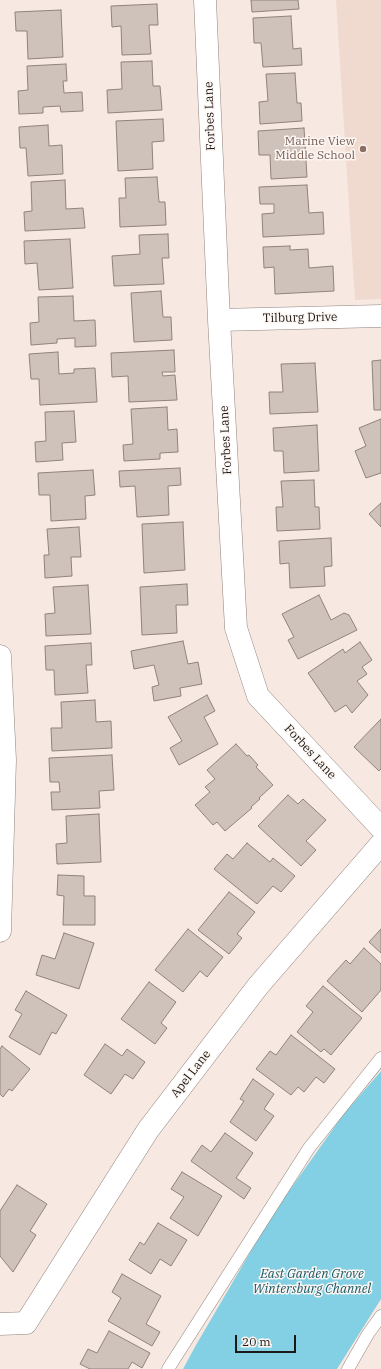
<!DOCTYPE html>
<style>
body{margin:0}
#map{position:relative;width:381px;height:1369px;overflow:hidden;background:#f7e8e1;font-family:"IBM Plex Serif",serif}
canvas{display:block}
.scale{position:absolute;left:235px;top:1335px;width:61px;height:18px;box-sizing:border-box;border:2px solid #1d1816;border-top:0;padding-left:5px;font-size:12px;line-height:14px;white-space:nowrap;color:#1d1816;-webkit-text-stroke:3px #fdf7f4;paint-order:stroke}
</style>
<div id="map">
<canvas width="381" height="1369"></canvas>
<div class="scale">20 m</div>
</div>
<script>
const context = document.querySelector('canvas').getContext('2d');
context.lineJoin = 'round';
function paint(path, color) {
  context.fillStyle = color;
  context.fill(path, 'evenodd');
}
function toPath(rows) {
  const path = new Path2D();
  for (const r of rows) {
    path.moveTo(r[0], r[1]);
    for (let i = 2; i < r.length; i += 2) path.lineTo(r[i], r[i + 1]);
  }
  return path;
}
function stroke(path, color, width, dash) {
  context.strokeStyle = color;
  context.lineWidth = width;
  context.lineCap = dash ? 'butt' : 'round';
  context.setLineDash(dash || []);
  context.stroke(path);
}
function drawText(font, color, halo, rows, align = 'center') {
  context.font = font + ' "IBM Plex Serif",serif';
  context.lineWidth = 3;
  context.setLineDash([]);
  context.textBaseline = 'middle';
  context.strokeStyle = halo;
  context.fillStyle = color;
  for (const [text, x, y, turn = 0] of rows) {
    context.save();
    context.translate(x, y);
    context.rotate((+turn || 0) * Math.PI / 180);
    context.textAlign = isNaN(turn) ? turn : align;
    if (halo) context.strokeText(text, 0, 0);
    context.fillText(text, 0, 0);
    context.restore();
  }
}
const built = toPath([
 [336,0,381,0,381,299,355,300]
]);
const water = toPath([
 [381,1071,381,1299,337,1369,183,1369,196,1345,272,1215,343,1115]
]);
const building = toPath([
 [251,0,298,0,299,9,252,12,251,0],
 [157,4,158,25,149,25,151,54,122,55,121,26,112,27,111,6,157,4],
 [61,10,63,57,28,59,27,31,16,31,15,12,61,10],
 [291,16,293,49,301,48,302,65,263,67,261,43,254,43,253,18,291,16],
 [152,61,153,86,160,86,162,110,108,113,107,90,122,89,121,62,152,61],
 [66,64,67,81,63,81,64,93,82,92,83,111,61,112,60,106,43,107,43,113,19,114,18,91,28,90,27,66,66,64],
 [295,73,297,103,301,103,302,121,260,124,259,102,268,101,266,74,295,73],
 [163,119,164,141,152,142,153,169,118,171,116,121,163,119],
 [48,125,49,146,62,145,63,174,28,176,26,148,20,148,19,127,48,125],
 [304,128,307,177,271,179,270,155,259,155,258,131,304,128],
 [157,177,159,202,165,202,166,225,120,227,119,198,126,198,125,178,157,177],
 [65,180,66,209,83,208,85,228,25,231,24,212,32,211,31,182,65,180],
 [307,185,309,213,323,212,324,234,263,237,262,214,274,213,274,204,260,204,259,187,307,185],
 [168,234,169,258,162,258,164,284,114,286,112,256,140,254,139,235,168,234],
 [70,239,73,288,39,290,37,263,25,264,24,241,70,239],
 [290,246,290,250,308,249,309,268,333,266,334,291,275,294,274,267,264,268,263,247,290,246],
 [161,291,163,317,171,317,172,340,134,342,131,293,161,291],
 [73,296,74,321,95,320,96,346,75,347,75,338,57,339,57,343,31,345,30,323,39,322,38,297,73,296],
 [174,350,175,372,162,372,163,376,175,375,177,400,129,402,128,376,112,377,111,353,174,350],
 [58,352,59,374,74,373,74,369,95,368,97,402,40,405,39,379,31,379,29,354,58,352],
 [381,360,381,410,374,410,372,361,381,360],
 [315,363,318,412,270,414,269,392,283,392,281,364,315,363],
 [167,407,168,430,177,429,178,452,160,453,160,459,124,461,123,445,133,444,131,409,167,407],
 [74,411,76,442,62,443,63,460,36,462,35,442,46,441,45,412,74,411],
 [381,419,381,473,366,478,355,451,366,446,359,428,381,419],
 [317,425,319,471,284,473,283,451,274,451,273,428,317,425],
 [180,468,181,485,168,486,169,515,137,517,135,486,120,487,119,471,180,468],
 [93,470,95,495,85,496,86,519,51,521,50,495,39,495,38,473,93,470],
 [314,480,315,507,319,507,320,529,277,531,276,507,283,507,281,481,314,480],
 [381,503,381,527,369,514,381,503],
 [183,522,185,570,144,573,142,524,183,522],
 [79,527,81,557,71,557,72,576,45,578,44,555,49,555,47,529,79,527],
 [331,538,332,566,324,567,325,586,290,588,289,563,280,564,279,541,331,538],
 [187,584,188,605,176,605,177,633,142,635,140,587,187,584],
 [88,585,91,634,46,636,45,614,55,613,53,587,88,585],
 [319,595,331,620,344,613,349,615,357,630,298,659,288,640,294,637,282,614,319,595],
 [183,641,188,664,198,662,202,684,180,688,181,696,154,701,152,687,159,685,154,665,134,669,131,651,183,641],
 [360,642,372,660,362,667,367,674,357,681,368,695,352,713,346,705,335,712,308,673,343,649,345,653,360,642],
 [91,643,92,665,86,665,88,693,55,695,54,670,46,670,45,646,91,643],
 [207,695,215,711,204,717,218,744,179,765,170,748,182,741,168,717,207,695],
 [95,700,96,722,111,721,112,748,52,751,51,728,62,728,61,702,95,700],
 [381,719,381,769,379,771,354,747,381,719],
 [236,744,247,756,249,755,258,765,256,767,273,785,259,798,260,799,251,807,252,808,225,831,217,822,213,825,195,805,210,792,205,787,215,779,207,770,236,744],
 [112,755,114,790,99,791,100,808,52,810,51,792,60,792,59,782,50,782,49,758,112,755],
 [288,795,298,804,303,799,326,820,306,841,316,850,301,866,258,826,288,795],
 [99,814,101,862,57,864,56,844,67,843,66,816,99,814],
 [247,843,270,862,273,858,295,876,281,892,273,886,257,904,214,869,227,854,233,859,247,843],
 [58,875,84,876,84,896,95,896,95,925,63,925,64,896,57,895,58,875],
 [229,892,255,912,237,934,242,938,229,954,198,930,229,892],
 [188,929,223,957,207,977,200,971,183,992,155,970,188,929],
 [381,929,381,953,369,942,381,929],
 [64,933,94,943,79,989,36,975,42,955,55,959,64,933],
 [364,948,381,964,381,990,362,1012,327,981,346,960,350,964,364,948],
 [149,982,176,1002,161,1023,167,1028,155,1044,121,1019,149,982],
 [323,986,362,1018,331,1055,324,1049,321,1052,297,1032,313,1012,306,1006,323,986],
 [26,991,67,1015,56,1034,52,1032,40,1055,9,1037,22,1014,15,1010,26,991],
 [291,1035,335,1069,324,1083,316,1077,304,1092,298,1087,291,1095,256,1069,270,1051,276,1055,291,1035],
 [105,1044,122,1056,127,1049,145,1062,133,1079,125,1074,111,1094,84,1075,105,1044],
 [2,1046,30,1069,12,1091,9,1089,3,1097,0,1094,0,1049,2,1046],
 [253,1079,274,1094,264,1109,274,1116,256,1141,230,1122,244,1101,240,1099,253,1079],
 [225,1133,253,1153,236,1178,251,1188,244,1199,191,1161,202,1145,211,1152,225,1133],
 [182,1172,222,1196,198,1236,170,1218,184,1197,171,1189,182,1172],
 [17,1185,47,1204,30,1231,36,1235,13,1272,0,1256,0,1211,17,1185],
 [158,1223,187,1240,171,1266,160,1259,151,1274,129,1260,140,1242,144,1245,158,1223],
 [122,1274,161,1296,146,1324,160,1332,152,1346,108,1321,121,1298,112,1292,122,1274],
 [109,1331,150,1353,142,1368,132,1362,128,1369,90,1369,80,1364,88,1349,97,1353,109,1331]
]);
const lane = toPath([
 [168,1369,309,1148,381,1058],
 [348,1369,368,1334,381,1316]
]);
const street = toPath([
 [205,0,219,320,236,628,258,696,381,828],
 [219,320,381,316],
 [0,656,5,760,0,931],
 [0,1324,26,1323,148,1130,258,986,381,844]
]);
const markers = [
 [363,149,4,"#8d6e63"]
];
const streetNames = [
 ["Forbes Lane",210,116,-92],
 ["Tilburg Drive",300,318,-1],
 ["Forbes Lane",226,440,-93],
 ["Forbes Lane",310,752,47],
 ["Apel Lane",191,1074,-52]
];
const educationNames = [
 ["Marine View",355,142],
 ["Middle School",355,156]
];
const waterNames = [
 ["East Garden Grove",312,1274],
 ["Wintersburg Channel",312,1289]
];
paint(built, '#f0d9cf');
paint(water, '#83d0e4');
paint(building, '#cfc2ba');
stroke(building, '#8f837b', 1);
stroke(lane, '#91847e', 13);
stroke(street, '#91847e', 23);
stroke(lane, '#fff', 12);
stroke(street, '#fff', 22);
for (const [x, y, r, color] of markers) {
  const dot = new Path2D();
  dot.arc(x, y, r, 0, 2 * Math.PI);
  context.fillStyle = color;
  context.fill(dot);
  stroke(dot, '#fdf7f4', 1.5);
}
drawText('12px', '#1d1816', '#fdf7f4', streetNames);
drawText('12px', '#785e54', '#fdf7f4', educationNames, 'right');
drawText('italic 13px', '#165765', '#fdf7f4', waterNames);
</script>
